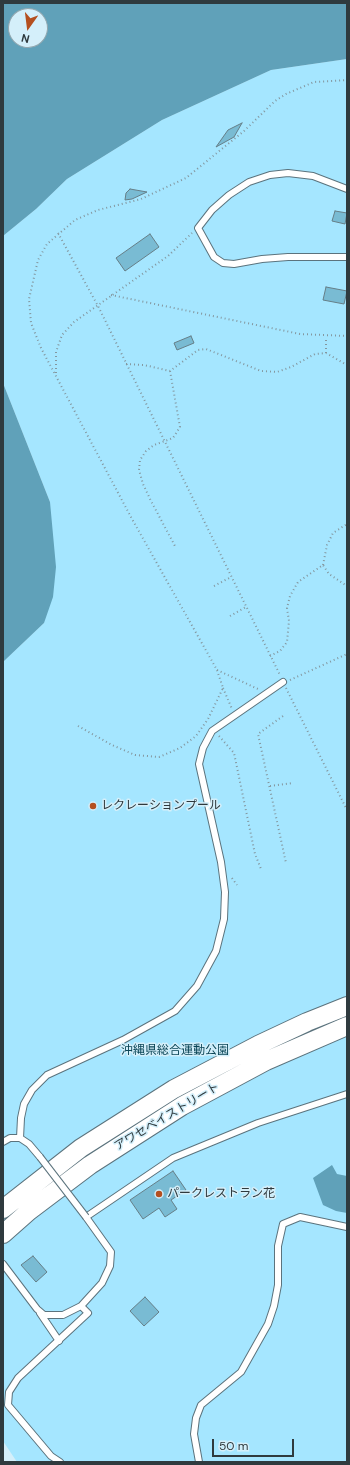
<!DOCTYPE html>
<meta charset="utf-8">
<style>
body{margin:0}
#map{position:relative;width:350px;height:1465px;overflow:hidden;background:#d4effa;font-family:"DM Sans",sans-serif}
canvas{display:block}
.frame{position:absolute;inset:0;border:4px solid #2f3a3e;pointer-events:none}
.north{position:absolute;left:8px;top:8px;width:40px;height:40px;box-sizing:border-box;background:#d4effa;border:1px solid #92a7af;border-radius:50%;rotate:194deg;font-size:11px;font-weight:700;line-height:16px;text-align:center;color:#2f3a3e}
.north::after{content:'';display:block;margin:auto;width:14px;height:18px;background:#b44f1f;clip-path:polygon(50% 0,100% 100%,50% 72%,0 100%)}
.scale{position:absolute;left:212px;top:1439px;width:82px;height:18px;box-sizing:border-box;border:2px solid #2f3a3e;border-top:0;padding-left:5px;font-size:12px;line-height:14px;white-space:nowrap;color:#2f3a3e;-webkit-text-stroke:3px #d4effa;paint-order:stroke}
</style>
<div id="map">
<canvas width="350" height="1465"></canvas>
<div class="frame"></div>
<div class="north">N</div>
<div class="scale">50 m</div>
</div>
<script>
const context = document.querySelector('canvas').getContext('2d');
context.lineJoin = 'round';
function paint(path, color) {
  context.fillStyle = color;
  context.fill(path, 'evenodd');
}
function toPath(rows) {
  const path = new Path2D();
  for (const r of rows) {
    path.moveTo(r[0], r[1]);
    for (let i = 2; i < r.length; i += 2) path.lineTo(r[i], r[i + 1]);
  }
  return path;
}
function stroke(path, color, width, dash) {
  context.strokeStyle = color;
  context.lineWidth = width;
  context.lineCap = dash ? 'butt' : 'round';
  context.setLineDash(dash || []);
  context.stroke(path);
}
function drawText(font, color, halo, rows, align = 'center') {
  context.font = font + ' "DM Sans","Noto Sans JP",sans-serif';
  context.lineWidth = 3;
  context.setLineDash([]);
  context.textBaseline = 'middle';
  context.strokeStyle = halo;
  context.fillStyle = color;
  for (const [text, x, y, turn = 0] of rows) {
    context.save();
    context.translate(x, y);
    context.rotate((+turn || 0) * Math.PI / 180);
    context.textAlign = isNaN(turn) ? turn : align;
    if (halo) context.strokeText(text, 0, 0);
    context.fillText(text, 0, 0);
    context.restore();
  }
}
const green = toPath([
 [347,59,347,1462,17,1462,3,1441,3,662,44,623,50,502,3,383,3,236,36,209,67,179,162,120,271,70]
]);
const water = toPath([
 [3,3,347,3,347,59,271,70,162,120,67,179,36,209,3,236],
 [16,16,40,16,40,40,16,40],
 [3,383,50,502,56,567,53,597,44,623,3,662],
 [332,1165,337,1174,347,1176,347,1213,336,1211,323,1205,313,1178]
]);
const building = toPath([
 [242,123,234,137,216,147,228,130,242,123],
 [130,189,147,192,132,199,125,200,126,193,130,189],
 [335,211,347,213,345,224,332,221,335,211],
 [150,234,159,247,125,271,116,258,150,234],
 [326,287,347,291,344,304,323,300,326,287],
 [191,336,194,343,177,350,174,343,191,336],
 [173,1171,186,1190,171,1200,177,1209,165,1217,159,1208,143,1219,130,1200,173,1171],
 [33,1256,47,1272,36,1282,21,1265,33,1256],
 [145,1297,159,1312,144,1326,130,1311,145,1297]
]);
const path = toPath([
 [58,233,98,306,280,675],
 [111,295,300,334,347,336],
 [326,353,326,337],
 [126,364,144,365,170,371,198,350,206,349,261,371,277,372,291,367,315,354,326,353,347,365],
 [170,371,180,427,173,438,154,445,146,451,140,460,139,470,143,484,151,501,176,548],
 [56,373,56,352,62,335,74,322,168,256,192,233],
 [323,565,327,545,333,533,347,524],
 [214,586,231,577],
 [230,616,246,607],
 [270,656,280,651,287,642,289,621,287,608,290,596,298,582,323,565,329,574,347,586],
 [217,670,258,689],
 [290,680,347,654],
 [223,688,232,709],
 [286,688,347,810],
 [283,716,258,734,286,863],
 [78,726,112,745,135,755,159,757,180,748,196,736,208,719,223,688,217,670,132,519,41,348,31,323,29,299,38,260,47,244,75,220,98,210,141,199,186,178,244,131,275,101,286,94,314,82,347,80],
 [219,736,234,753,255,854,261,869],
 [270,786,293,783],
 [232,878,237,885]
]);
const service = toPath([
 [347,189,313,176,288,173,270,175,249,182,229,195,212,210,198,228,214,257,223,263,234,264,262,259,288,257,347,257],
 [20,1138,21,1118,24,1104,32,1090,47,1075,123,1040,175,1011,197,986,216,951,224,919,225,892,221,862,199,764,203,748,212,731,283,682],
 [3,1142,10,1138,20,1138,29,1144,40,1157],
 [3,1264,37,1309,44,1315,63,1315,81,1306,102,1283,110,1266,111,1252,86,1217,173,1158,258,1123,347,1094],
 [40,1313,59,1341],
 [60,1462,51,1456,8,1405,9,1392,18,1378,88,1313,81,1306],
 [199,1462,194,1434,196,1418,201,1405,241,1372,268,1324,274,1306,278,1285,278,1246,283,1224,300,1217,347,1227]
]);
const secondary = toPath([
 [3,1209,81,1148,174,1089,258,1045,307,1022,347,1006],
 [3,1234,29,1211,90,1165,182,1106,266,1061,347,1026]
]);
const serviceBridge = toPath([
 [40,1157,86,1217]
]);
const markers = [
 [93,806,4,"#b44f1f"],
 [159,1194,4,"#b44f1f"]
];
const poiNames = [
 ["レクレーションプール",101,806],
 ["パークレストラン花",167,1194]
];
const parkNames = [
 ["沖縄県総合運動公園",175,1051]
];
const streetNames = [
 ["アワセベイストリート",167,1117,-31]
];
paint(green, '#a5e6ff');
paint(water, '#60a1b9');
paint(building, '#79bbd3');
stroke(building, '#667f88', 1);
stroke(service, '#5b737d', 8);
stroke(secondary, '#5b737d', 20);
stroke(path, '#84979f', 2, [1, 3]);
stroke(service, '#fff', 6);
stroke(secondary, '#fff', 18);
stroke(serviceBridge, '#5b737d', 8, []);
stroke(serviceBridge, '#fff', 6);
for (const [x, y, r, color] of markers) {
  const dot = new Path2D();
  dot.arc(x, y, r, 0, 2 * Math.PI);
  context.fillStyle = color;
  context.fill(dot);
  stroke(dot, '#d4effa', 1.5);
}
drawText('12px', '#2f3a3e', '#d4effa', poiNames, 'left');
drawText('12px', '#0a4556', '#d4effa', parkNames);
drawText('12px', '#2f3a3e', '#d4effa', streetNames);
</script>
